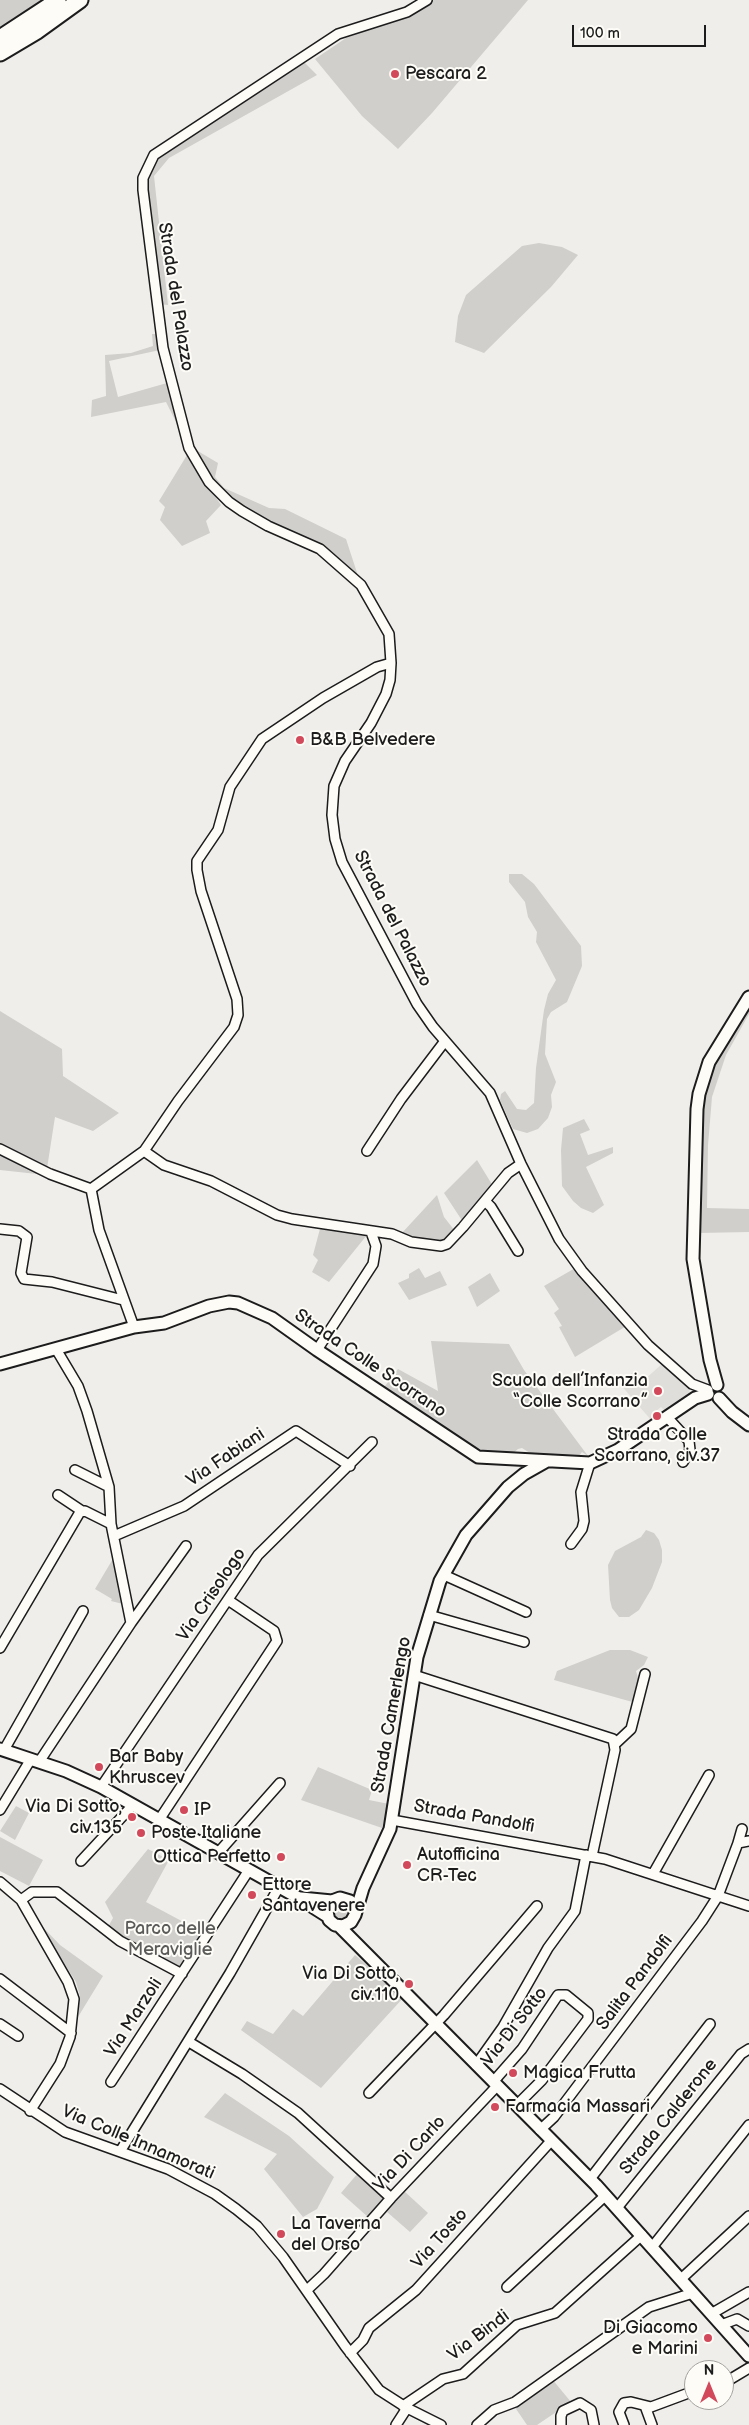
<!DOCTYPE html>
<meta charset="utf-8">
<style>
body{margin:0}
#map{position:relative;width:749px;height:2425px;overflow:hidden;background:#f0eeea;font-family:"Balsamiq Sans",sans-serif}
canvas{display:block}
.north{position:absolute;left:684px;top:2360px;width:50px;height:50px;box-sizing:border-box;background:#fdfcf7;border:1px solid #a3a29f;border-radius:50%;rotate:0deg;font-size:14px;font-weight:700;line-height:20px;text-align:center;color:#1c1c1c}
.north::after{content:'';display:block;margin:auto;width:18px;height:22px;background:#d1495b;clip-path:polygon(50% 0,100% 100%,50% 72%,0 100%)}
.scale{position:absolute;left:572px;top:25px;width:134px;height:22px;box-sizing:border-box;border:2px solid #1c1c1c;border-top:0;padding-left:6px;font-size:15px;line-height:18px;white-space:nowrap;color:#1c1c1c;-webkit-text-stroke:4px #fdfcf7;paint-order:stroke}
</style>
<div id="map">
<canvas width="749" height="2425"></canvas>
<div class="north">N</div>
<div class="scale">100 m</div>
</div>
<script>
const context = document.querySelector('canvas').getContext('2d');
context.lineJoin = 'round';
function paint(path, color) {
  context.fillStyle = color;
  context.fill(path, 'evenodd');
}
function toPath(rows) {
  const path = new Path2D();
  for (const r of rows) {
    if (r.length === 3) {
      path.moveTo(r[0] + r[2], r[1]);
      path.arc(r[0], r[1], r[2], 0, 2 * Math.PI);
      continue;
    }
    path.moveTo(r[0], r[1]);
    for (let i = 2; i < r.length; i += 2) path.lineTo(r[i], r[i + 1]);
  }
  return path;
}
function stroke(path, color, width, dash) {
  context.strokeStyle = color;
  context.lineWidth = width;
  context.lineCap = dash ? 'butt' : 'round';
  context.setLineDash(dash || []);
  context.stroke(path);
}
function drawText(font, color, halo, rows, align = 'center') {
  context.font = font + ' "Balsamiq Sans",sans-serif';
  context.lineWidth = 4;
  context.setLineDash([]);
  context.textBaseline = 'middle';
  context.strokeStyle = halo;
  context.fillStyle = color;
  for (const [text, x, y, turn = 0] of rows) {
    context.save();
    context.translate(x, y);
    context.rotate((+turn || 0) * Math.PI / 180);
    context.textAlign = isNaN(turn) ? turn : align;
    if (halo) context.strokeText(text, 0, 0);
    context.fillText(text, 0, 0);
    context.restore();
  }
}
const built = toPath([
 [663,1363,690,1387,689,1396,665,1411,661,1407,654,1413,656,1416,651,1420,620,1384,633,1372,643,1381]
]);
const green = toPath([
 [0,0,48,0,0,30],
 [431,0,528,0,432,113,398,149,362,116,315,59,346,38,381,25],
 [301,59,317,75,169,158,154,176,168,305,159,304,146,186,148,173,154,159],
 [539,243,562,247,578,255,551,287,484,353,455,342,458,316,466,295,522,246],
 [152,334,157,334,160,350,109,361,118,397,167,383,185,440,166,402,91,417,92,400,106,396,105,355,131,353,153,346],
 [191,447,218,463,215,477,224,488,269,508,285,509,346,539,361,585,320,549,268,526,218,491],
 [187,455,221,505,206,521,210,533,182,546,160,520,165,507,159,501],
 [509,874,522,874,534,884,581,946,582,966,567,1002,551,1012,547,1019,545,1054,556,1082,551,1095,552,1107,548,1118,538,1129,527,1133,513,1129,500,1100,501,1094,505,1091,517,1109,526,1110,534,1103,536,1068,544,1010,548,994,556,980,536,942,537,932,528,917,525,902,509,882],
 [749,1001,749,1014,726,1055,712,1097,708,1145,707,1208,749,1209,749,1232,698,1233,701,1106,712,1065],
 [0,1011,62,1049,63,1076,119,1113,93,1131,55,1117,46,1175,0,1170],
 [584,1119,590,1130,580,1134,588,1155,613,1147,613,1153,586,1167,604,1205,593,1213,581,1208,573,1201,562,1186,561,1150,563,1128],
 [477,1160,493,1186,463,1222,444,1193],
 [437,1195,444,1217,455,1231,439,1242,414,1239,401,1234],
 [321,1225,367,1235,329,1282,312,1272,318,1260,313,1255],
 [577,1267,628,1325,575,1357,559,1327,562,1326,554,1313,559,1309,544,1286],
 [419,1268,425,1278,440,1271,447,1285,409,1300,398,1283,409,1278,409,1274],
 [490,1273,500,1291,477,1307,468,1287],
 [431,1341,509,1344,524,1370,588,1456,582,1452,578,1457,533,1455,522,1448,518,1449,512,1454,482,1450,461,1440,382,1390,398,1369,438,1391],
 [646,1530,654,1533,659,1540,662,1550,662,1562,652,1588,639,1610,629,1617,619,1617,612,1608,610,1600,608,1565,615,1551,641,1537],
 [114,1557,123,1604,111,1601,112,1599,95,1589],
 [610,1650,630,1650,648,1657,644,1665,636,1671,640,1684,636,1703,554,1680,557,1671],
 [318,1767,372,1790,369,1800,389,1804,382,1828,301,1800],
 [16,1806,29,1813,15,1840,0,1831],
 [0,1837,43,1860,29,1886,0,1871],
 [148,1849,169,1860,146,1902,206,1934,181,1970,108,1927,113,1918,105,1902],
 [341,1912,8],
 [37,1921,60,1945,103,1976,78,2017,80,1996,76,1982],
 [355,1955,404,1997,321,2088,241,2030,247,2021,273,2034,293,2009,303,2016],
 [225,2093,289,2136,334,2177,317,2209,303,2217,264,2169,277,2154,204,2117],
 [358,2173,386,2197,368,2217,341,2193],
 [404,2191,428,2213,410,2232,387,2212],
 [552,2379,571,2402,537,2425,527,2425,514,2406]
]);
const minor = toPath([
 [427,0,407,12,338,34,154,155,143,178,143,190,163,348,189,448,209,482,229,502,242,511,268,526,320,549,361,585,389,634,391,663,390,680,386,694,371,723,345,761,334,786,332,815,335,839,342,862,417,1004,433,1027,490,1093,521,1164,559,1239,582,1271,648,1345,692,1384,708,1390],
 [0,1149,50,1174,91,1189,144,1151,178,1101,234,1027,238,1015,237,999,201,891,197,870,197,861,218,830,230,787,262,739,323,698,377,667,391,663],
 [144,1151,164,1165,211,1181,277,1215,292,1219,392,1234,411,1242,441,1246,447,1244,463,1227,508,1173,521,1164],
 [367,1151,401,1099,445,1041],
 [91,1189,99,1230,134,1327],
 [485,1201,491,1207,518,1251],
 [0,1229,19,1231,27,1237,21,1273,24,1279,52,1282,123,1300],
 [317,1350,373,1264,376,1246,371,1232],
 [667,1417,689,1441,690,1450,683,1462],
 [75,1470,109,1487],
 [58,1495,82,1511],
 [114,1536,184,1506,296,1431,350,1466],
 [571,1544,582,1529,584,1521,581,1492,590,1463],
 [444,1575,526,1612],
 [429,1615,524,1642],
 [131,1623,186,1546],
 [0,1648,80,1512,85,1511,111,1524],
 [414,1675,613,1739,615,1750,592,1856],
 [615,1744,631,1729,645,1674],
 [4,1750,83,1611],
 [39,1762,131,1623,111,1524,109,1487,87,1411,78,1386,56,1349],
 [101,1787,258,1555,372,1442],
 [0,1810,31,1759],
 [159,1820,277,1641,274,1631,228,1600],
 [392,1820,605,1859,749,1906],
 [738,1843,742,1829],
 [218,1853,280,1783],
 [81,1861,133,1805],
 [653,1874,709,1775],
 [0,1882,21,1900,68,1982,74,1999,70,2037,60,2064,30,2111],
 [21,1900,32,1892,57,1892,120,1941,182,1974],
 [0,1979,71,2033],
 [0,2024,18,2036],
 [189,2042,242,2074,298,2113,391,2198],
 [476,2065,503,2027,548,1948,575,1911,586,1855],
 [111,2082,249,1870],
 [493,2082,522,2049,558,1995,566,1995,588,2013,588,2019,542,2080,516,2106],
 [0,2089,65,2132,168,2169,215,2194,236,2209,257,2226,283,2257,345,2346,379,2390,407,2408,441,2425],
 [369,2093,444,2015,537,1906],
 [540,2130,554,2117,702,1921,718,1896,738,1843,749,1841],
 [121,2150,230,1973,279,1887],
 [590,2179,710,2024],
 [617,2208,729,2069,741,2054,749,2049],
 [653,2246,749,2125],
 [681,2279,749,2216],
 [507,2287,606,2195],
 [307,2290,324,2274,391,2198,497,2086],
 [711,2314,749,2292],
 [721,2325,737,2319,749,2326],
 [350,2353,363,2340,369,2328,416,2290,551,2141],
 [724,2383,749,2368],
 [403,2406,443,2379,463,2374,517,2325,555,2313,642,2235],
 [645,2406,652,2425],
 [396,2425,407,2408],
 [477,2425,494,2410,515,2402,649,2307,693,2293],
 [561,2425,561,2416,563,2411,580,2403,591,2410,594,2425],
 [624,2425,619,2412,624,2403,631,2402,651,2407,694,2391]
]);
const tertiary = toPath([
 [0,1364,134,1327,164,1323,209,1306,229,1302,238,1303,272,1318,317,1350,478,1457,590,1463,618,1450,695,1398,708,1394],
 [717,1385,710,1360,693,1259,697,1109,699,1094,709,1062,749,997],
 [719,1398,732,1412,749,1425],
 [0,1749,66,1771,101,1787,297,1897,327,1916],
 [301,1898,332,1901],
 [355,1911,350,1901,340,1898,332,1901,327,1912,329,1920,335,1925,343,1926,351,1922,355,1915,363,1888,390,1829,417,1657,440,1581,466,1535,508,1487,524,1474,547,1461],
 [339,1926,596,2185,749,2356]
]);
const trunk = toPath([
 [0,38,58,0],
 [0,53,37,31,80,0]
]);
const markers = [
 [395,74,5,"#d1495b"],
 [300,740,5,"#d1495b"],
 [658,1391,5,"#d1495b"],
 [657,1416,5,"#d1495b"],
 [99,1767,5,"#d1495b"],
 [184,1810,5,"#d1495b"],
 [132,1817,5,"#d1495b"],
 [141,1833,5,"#d1495b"],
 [281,1857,5,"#d1495b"],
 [407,1865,5,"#d1495b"],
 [252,1895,5,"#d1495b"],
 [409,1984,5,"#d1495b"],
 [513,2073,5,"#d1495b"],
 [495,2107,5,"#d1495b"],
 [281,2234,5,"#d1495b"],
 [708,2338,5,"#d1495b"]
];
const poiNames = [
 ["Pescara 2",405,74],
 ["B&B Belvedere",310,740],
 ["Scuola dell’Infanzia",648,1381,"right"],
 ["“Colle Scorrano”",648,1402,"right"],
 ["Strada Colle",657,1435,"center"],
 ["Scorrano, civ.37",657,1456,"center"],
 ["Bar Baby",109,1757],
 ["Khruscev",109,1778],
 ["Via Di Sotto,",122,1807,"right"],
 ["civ.135",122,1828,"right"],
 ["IP",194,1810],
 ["Poste Italiane",151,1833],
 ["Autofficina",417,1855],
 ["CR-Tec",417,1876],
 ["Ottica Perfetto",271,1857,"right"],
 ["Ettore",262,1885],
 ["Santavenere",262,1906],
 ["Via Di Sotto,",399,1974,"right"],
 ["civ.110",399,1995,"right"],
 ["Magica Frutta",523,2073],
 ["Farmacia Massari",505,2107],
 ["La Taverna",291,2224],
 ["del Orso",291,2245],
 ["Di Giacomo",698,2328,"right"],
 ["e Marini",698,2349,"right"]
];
const streetNames = [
 ["Strada del Palazzo",175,297,81],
 ["Strada del Palazzo",392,919,63],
 ["Strada Colle Scorrano",370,1364,34],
 ["Via Fabiani",226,1458,-34],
 ["Via Crisologo",212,1595,-56],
 ["Strada Camerlengo",392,1715,-80],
 ["Strada Pandolfi",474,1817,10],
 ["Salita Pandolfi",635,1983,-53],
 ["Via Marzoli",134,2018,-57],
 ["Via Di Sotto",515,2027,-52],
 ["Strada Calderone",669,2117,-51],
 ["Via Colle Innamorati",138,2143,23],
 ["Via Di Carlo",410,2154,-47],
 ["Via Tosto",440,2239,-48],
 ["Via Bindi",479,2336,-37]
];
const parkNames = [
 ["Parco delle",170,1929],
 ["Meraviglie",170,1950]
];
paint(built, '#e0deda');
paint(green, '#d0cfcc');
stroke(minor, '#1c1c1c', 12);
stroke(tertiary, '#1c1c1c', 15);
stroke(trunk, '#1c1c1c', 19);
stroke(minor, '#fdfcf7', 9);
stroke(tertiary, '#fdfcf7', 11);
stroke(trunk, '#fdfcf7', 15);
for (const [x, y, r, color] of markers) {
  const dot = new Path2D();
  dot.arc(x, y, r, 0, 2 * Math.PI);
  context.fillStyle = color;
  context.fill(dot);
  stroke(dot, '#fdfcf7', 2);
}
drawText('18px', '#1c1c1c', '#fdfcf7', poiNames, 'left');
drawText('18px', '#1c1c1c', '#fdfcf7', streetNames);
drawText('18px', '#5b5b5a', '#fdfcf7', parkNames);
</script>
